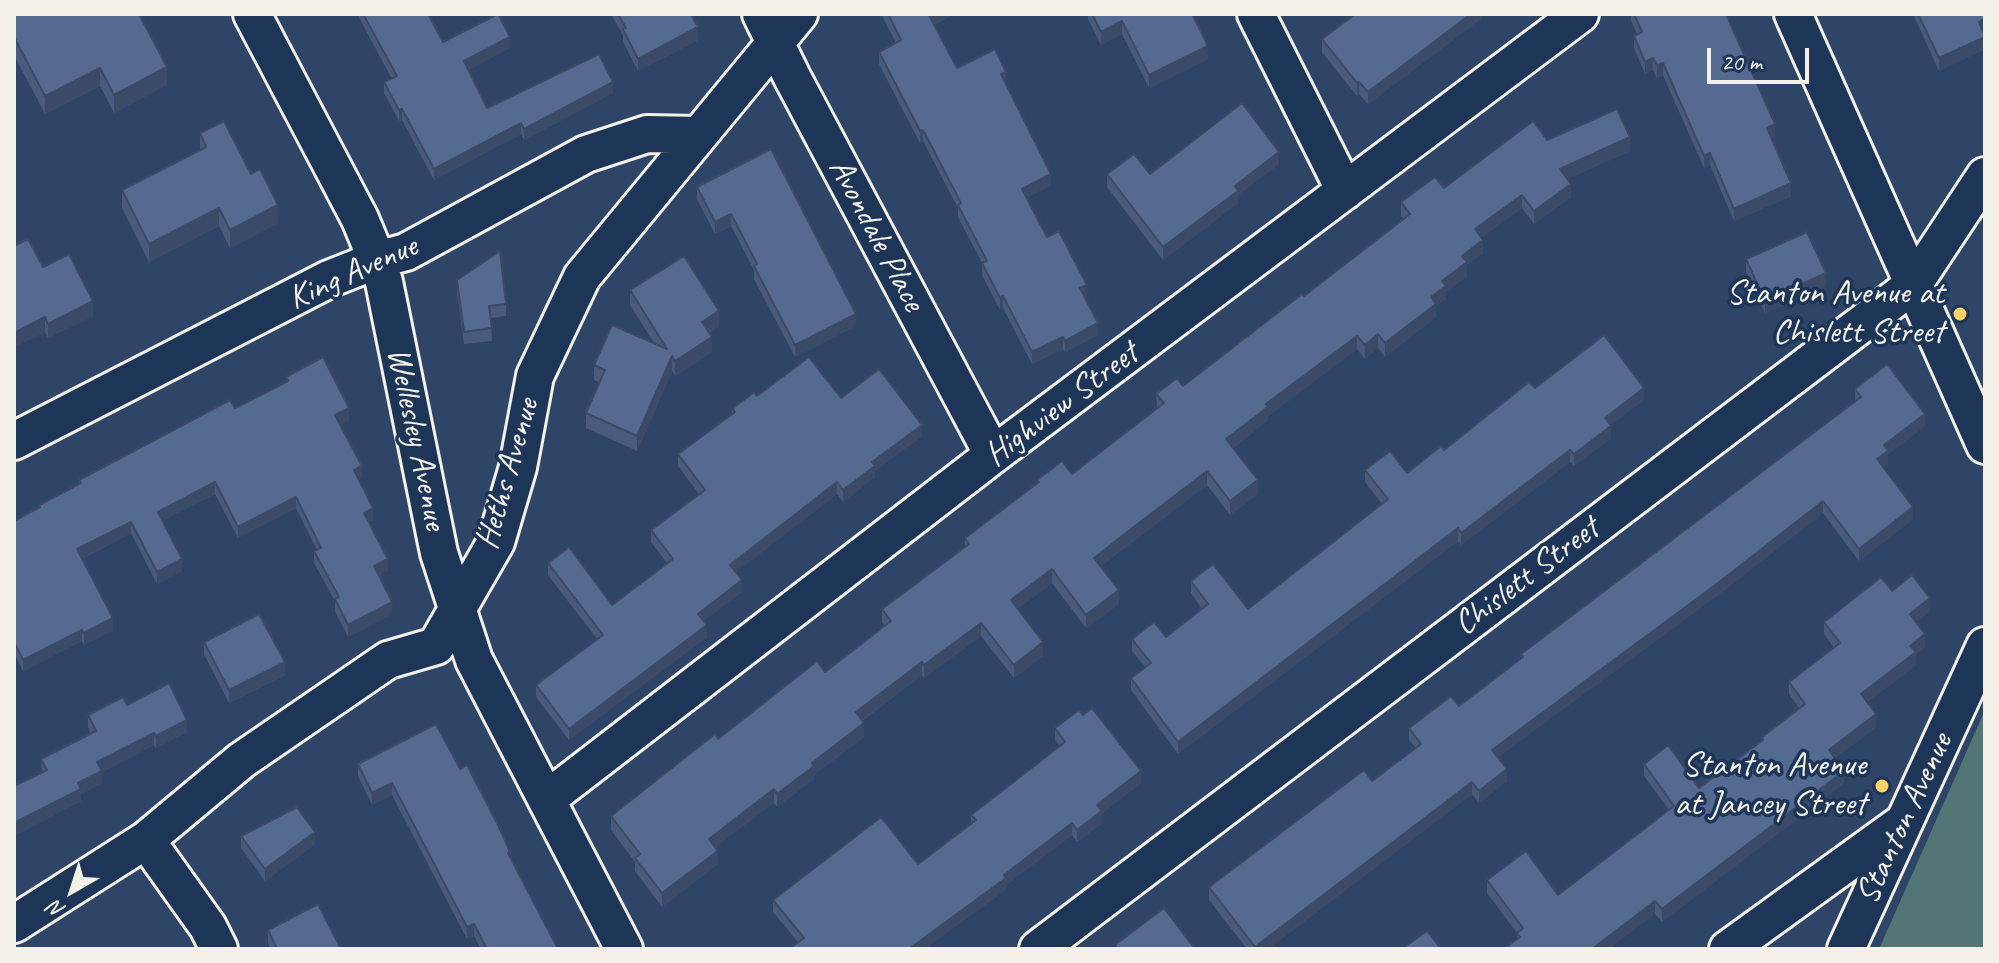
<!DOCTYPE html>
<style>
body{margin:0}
#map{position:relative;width:1999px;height:963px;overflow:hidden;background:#2e4568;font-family:Caveat,sans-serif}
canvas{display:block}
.frame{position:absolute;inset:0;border:16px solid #f4f1e8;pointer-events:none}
.north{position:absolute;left:32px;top:851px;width:80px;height:80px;-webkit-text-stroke:6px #1d3557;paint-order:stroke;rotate:219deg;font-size:22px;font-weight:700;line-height:32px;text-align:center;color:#f4f1e8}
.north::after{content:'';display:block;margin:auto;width:28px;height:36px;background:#f4f1e8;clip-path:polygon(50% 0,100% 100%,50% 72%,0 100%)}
.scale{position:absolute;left:1707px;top:48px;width:102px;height:36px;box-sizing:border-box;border:4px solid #f4f1e8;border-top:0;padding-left:10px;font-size:24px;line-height:28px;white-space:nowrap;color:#f4f1e8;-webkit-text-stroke:6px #1d3557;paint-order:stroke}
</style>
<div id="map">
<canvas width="1999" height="963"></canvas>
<div class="frame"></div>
<div class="north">N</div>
<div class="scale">20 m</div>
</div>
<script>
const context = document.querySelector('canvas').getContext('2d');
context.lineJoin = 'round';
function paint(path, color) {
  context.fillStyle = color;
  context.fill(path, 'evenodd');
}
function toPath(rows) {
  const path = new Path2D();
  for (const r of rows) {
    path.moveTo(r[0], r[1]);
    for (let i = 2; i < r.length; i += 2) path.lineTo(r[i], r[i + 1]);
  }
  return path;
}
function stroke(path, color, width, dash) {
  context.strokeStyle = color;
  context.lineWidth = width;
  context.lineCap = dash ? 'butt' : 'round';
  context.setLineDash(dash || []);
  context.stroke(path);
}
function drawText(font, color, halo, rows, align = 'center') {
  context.font = font + ' Caveat,sans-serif';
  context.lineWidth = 7;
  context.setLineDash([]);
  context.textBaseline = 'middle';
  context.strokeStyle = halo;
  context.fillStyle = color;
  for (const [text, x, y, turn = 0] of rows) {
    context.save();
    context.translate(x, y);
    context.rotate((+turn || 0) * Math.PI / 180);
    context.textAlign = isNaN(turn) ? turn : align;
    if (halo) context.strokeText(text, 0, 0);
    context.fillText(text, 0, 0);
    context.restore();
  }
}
const green = toPath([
 [1985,710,1985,949,1879,949]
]);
const minor = toPath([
 [252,14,360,219,377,260,384,282,439,553,474,660,624,949],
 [761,14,792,77,993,455],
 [1256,14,1345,191],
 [1793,14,1985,445],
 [14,441,329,279,377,260,406,252,586,154,647,134,699,135],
 [547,799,993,455,1580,14],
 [146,840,208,927,219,949],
 [14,924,146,840,242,760,388,660,436,646,496,542,518,467,535,376,582,277,799,14],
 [1038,949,1913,285,1985,176],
 [1728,949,1898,826],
 [1846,949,1985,646]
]);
const wall = toPath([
 [14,14,167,85,114,113,100,86,45,114,14,55],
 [357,14,428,14,443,42,510,48,468,70,487,108,613,93,524,140,521,134,434,180,402,120,399,121,384,93,384,82,392,79],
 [611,14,691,14,698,40,638,71,623,42,623,35],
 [881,14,950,14,950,16,934,25,957,68,1006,83,1051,185,1026,198,1047,237,1087,296,1085,298,1098,335,1065,352,1063,349,1032,364,1003,308,1000,310,982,275,982,263,958,217,958,208,923,141,920,143,879,64,879,52,896,43],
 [1088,14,1192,14,1208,59,1149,88,1122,34,1101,45,1088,19],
 [1482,14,1482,18,1368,104,1359,94,1357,96,1322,52,1322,39],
 [1631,14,1726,14,1775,137,1771,138,1791,196,1734,221,1710,165,1704,168,1663,75,1657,78,1653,70,1645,74,1634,48,1634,36,1637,34,1631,20],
 [1913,14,1985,14,1985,32,1984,32,1985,35,1985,49,1939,71],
 [200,133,251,174,278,223,230,248,219,226,149,262,122,208,122,190,200,150],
 [1547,140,1630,151,1567,179,1571,197,1534,224,1522,208,1481,238,1483,253,1467,265,1467,276,1446,292,1446,299,1436,306,1436,317,1385,357,1378,348,1365,359,1357,349,1268,416,1268,420,1233,448,1258,494,1230,515,1207,485,1101,566,1119,604,1086,628,1052,583,1017,609,1043,656,1014,678,981,636,924,678,922,675,862,721,864,737,814,775,814,779,777,807,774,803,715,847,718,864,662,907,635,871,635,862,611,830,611,816,718,739,825,672,885,626,882,622,882,609,965,548,965,538,1037,484,1037,480,1072,474,1157,408,1156,394,1183,386,1304,296,1404,219,1401,216,1401,202,1444,188],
 [771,149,856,326,795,357,754,279,754,270,731,226,715,234,697,199,697,187],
 [1279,164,1238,195,1238,203,1163,260,1107,187,1107,174,1150,174],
 [14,246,43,267,93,316,48,338,45,332,14,347],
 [1746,259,1826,286,1765,313,1746,271],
 [457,280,506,304,506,316,491,318,492,341,464,344,457,292],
 [630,290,719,326,709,333,712,352,675,376,672,371,637,451,586,428,586,413,599,382,594,380,594,365,654,343,630,305],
 [286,377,349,420,340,424,362,478,358,479,373,520,369,522,388,570,378,575,392,614,348,637,335,611,335,601,314,563,314,551,317,550,296,508,238,538,215,494,162,521,182,571,157,584,131,533,82,559,113,630,84,645,82,641,23,671,14,653,14,521,39,508,39,505,79,484,79,480,235,408,286,382],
 [1535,388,1644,400,1610,425,1611,438,1574,466,1570,462,1461,545,1458,541,1178,754,1131,690,1131,678,1145,667,1132,651,1132,639,1166,637,1202,609,1191,593,1191,581,1248,609,1382,504,1365,482,1365,470,1407,473,1444,450],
 [1855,389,1925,426,1888,454,1888,463,1883,467,1913,519,1859,561,1823,513,1718,595,1498,757,1507,781,1479,803,1472,794,1268,949,1247,949,1209,900,1209,887,1372,781,1416,748,1409,740,1409,728,1459,706,1521,659,1521,654,1855,401],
 [757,396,841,398,922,436,875,471,875,477,843,502,837,494,736,572,742,592,703,621,707,637,569,740,536,697,536,685,597,639,548,575,548,563,612,605,667,563,651,542,651,530,699,494,678,466,678,454,732,414,732,409],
 [1892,591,1930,611,1916,622,1925,646,1916,654,1916,665,1867,702,1876,727,1835,758,1844,783,1662,922,1655,914,1517,939,1517,933,1487,893,1487,880,1558,895,1669,810,1644,776,1644,764,1699,788,1762,741,1762,737,1799,708,1789,694,1789,682,1834,648,1824,634,1824,622],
 [204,642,285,675,229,703,204,654],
 [127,705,187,732,156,748,154,745,102,772,102,783,81,794,81,801,14,836,14,786,42,772,41,759,91,734,88,727,88,715],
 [1055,728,1141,783,1102,813,1102,823,1077,842,1072,835,1006,885,1006,890,798,942,773,912,773,900,918,864,971,823,971,815,1060,746,1055,740],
 [358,764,460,769,510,857,558,949,481,949,474,936,467,939,392,795,372,805,358,776],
 [241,836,315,844,265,881,241,848],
 [268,930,341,949,271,949,268,943]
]);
const shadedWall = toPath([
 [932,14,950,14,950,16,929,27,929,15],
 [1471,14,1482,14,1482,18,1368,104,1368,92],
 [1985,19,1985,32,1979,35,1979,22],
 [1122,21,1122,34,1101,45,1101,32],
 [698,27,698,40,638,71,638,59],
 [510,37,510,48,464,73,464,61],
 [1985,37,1985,49,1939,71,1939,58],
 [1208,46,1208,59,1149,88,1149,75],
 [1653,58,1653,70,1645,74,1645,62],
 [1663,63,1663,75,1657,78,1657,65],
 [167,67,167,85,114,113,114,95],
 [100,68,100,86,45,114,45,96],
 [1006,72,1006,83,1001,86,1001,74],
 [613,82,613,93,524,140,524,129],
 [1359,82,1359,94,1357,96,1357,83],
 [402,109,402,120,399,121,399,110],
 [521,123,521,134,434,180,434,169],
 [1775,124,1775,137,1767,140,1767,128],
 [923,130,923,141,920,143,920,131],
 [1630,137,1630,151,1560,182,1560,169],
 [1279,152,1279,164,1238,195,1238,203,1163,260,1163,247,1235,186],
 [1710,153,1710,165,1704,168,1704,156],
 [1051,174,1051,185,1022,200,1022,189],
 [1791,183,1791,196,1734,221,1734,209],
 [1571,184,1571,197,1534,224,1534,211],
 [1522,195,1522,208,1475,243,1475,229],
 [278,205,278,223,230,248,230,230],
 [219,208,219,226,149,262,149,244],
 [731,214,731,226,715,234,715,222],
 [1483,240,1483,253,1467,265,1467,276,1446,292,1446,299,1436,306,1436,317,1385,357,1385,343,1431,297,1462,256],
 [1826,273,1826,286,1765,313,1765,301],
 [1087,285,1087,296,1080,300,1080,288],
 [1003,296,1003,308,1000,310,1000,298],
 [93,301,93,316,48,338,48,324],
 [719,311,719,326,702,337,702,322],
 [856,314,856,326,795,357,795,345],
 [45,317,45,332,14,347,14,333],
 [1098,323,1098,335,1065,352,1065,341],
 [1378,334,1378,348,1365,359,1365,345],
 [1357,336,1357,349,1268,416,1268,420,1226,453,1226,439,1266,404],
 [712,337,712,352,675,376,675,361],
 [1063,337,1063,349,1032,364,1032,352],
 [672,356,672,371,637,451,637,436],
 [1644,388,1644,400,1605,430,1605,418],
 [349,408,349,420,335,427,335,415],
 [1925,414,1925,426,1888,454,1888,463,1877,471,1877,459,1884,445],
 [922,425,922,436,875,471,875,477,843,502,843,490,872,462],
 [1611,426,1611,438,1574,466,1574,454],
 [1570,450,1570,462,1461,545,1461,533],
 [362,466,362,478,354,482,354,470],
 [1207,471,1207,485,1094,571,1094,558],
 [1258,480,1258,494,1230,515,1230,501],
 [215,482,215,494,158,523,158,512],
 [837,482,837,494,730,577,730,565],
 [296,497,296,508,238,538,238,527],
 [1823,501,1823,513,1718,595,1492,762,1492,750],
 [1913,507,1913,519,1859,561,1859,549],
 [373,508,373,520,364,525,364,513],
 [131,522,131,533,77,561,77,549],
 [1458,528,1458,541,1178,754,1178,742],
 [182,559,182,571,157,584,157,572],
 [388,559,388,570,374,578,374,566],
 [1052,569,1052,583,1011,614,1011,600],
 [742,580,742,592,698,625,698,614],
 [1119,590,1119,604,1086,628,1086,615],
 [1930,598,1930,611,1910,626,1910,614],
 [392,602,392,614,348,637,348,625],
 [113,618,113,630,84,645,84,633],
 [981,623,981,636,924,678,924,665],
 [707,625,707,637,569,740,569,729],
 [82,630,82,641,23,671,23,660],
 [1925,634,1925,646,1916,654,1916,665,1861,707,1861,694,1910,646],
 [1043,642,1043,656,1014,678,1014,665],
 [285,662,285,675,229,703,229,690],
 [922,662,922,675,856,725,856,712],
 [1876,714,1876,727,1829,763,1829,750],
 [187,720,187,732,156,748,156,736],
 [864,723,864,737,814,775,814,779,777,807,777,794,812,763],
 [154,733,154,745,102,772,102,783,81,794,81,801,14,836,14,823,78,783,97,762],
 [1507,769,1507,781,1479,803,1479,791],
 [1141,771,1141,783,1102,813,1102,823,1077,842,1077,830,1097,805],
 [1844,771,1844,783,1662,922,1662,909],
 [1472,782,1472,794,1268,949,1255,949,1255,947],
 [392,783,392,795,372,805,372,793],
 [774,789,774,803,709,852,709,839],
 [1072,823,1072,835,1006,885,1006,890,925,949,909,949],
 [315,832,315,844,265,881,265,869],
 [718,851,718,864,662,907,662,893],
 [1655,901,1655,914,1609,949,1592,949],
 [474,924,474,936,467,939,467,927]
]);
const building = toPath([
 [14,14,139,14,167,67,114,95,100,68,45,96,14,37,14,14],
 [363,14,428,14,443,42,498,14,510,37,464,61,487,108,599,54,613,82,524,129,521,123,434,169,402,109,399,110,384,82,397,76,363,14],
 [618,14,691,14,698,27,638,59,623,29,626,28,618,14],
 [888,14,932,14,929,15,957,68,995,49,1006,72,1001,74,1051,174,1022,189,1047,237,1059,231,1087,285,1080,288,1098,323,1065,341,1063,337,1032,352,1003,296,1000,298,982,263,987,261,958,205,961,203,923,130,920,131,879,52,901,40,888,14],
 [1092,14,1192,14,1208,46,1149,75,1122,21,1101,32,1092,14],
 [1355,14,1471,14,1368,92,1359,82,1357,83,1322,39,1355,14],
 [1634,14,1726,14,1775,124,1767,128,1791,183,1734,209,1710,153,1704,156,1663,63,1657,65,1653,58,1645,62,1634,36,1642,32,1634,14],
 [1918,14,1985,14,1985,19,1979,22,1985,37,1939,58,1918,14],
 [1242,103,1279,152,1235,186,1238,191,1163,247,1107,174,1134,154,1150,174,1242,103],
 [1617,109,1630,137,1560,169,1571,184,1534,211,1522,195,1475,229,1483,240,1462,256,1467,262,1442,281,1446,286,1431,297,1436,304,1385,343,1378,334,1365,345,1357,336,1266,404,1268,407,1226,439,1258,480,1230,501,1207,471,1135,526,1094,558,1119,590,1086,615,1052,569,1011,600,1043,642,1014,665,981,623,924,665,922,662,856,712,864,723,812,763,814,766,777,794,774,789,709,839,718,851,662,893,635,858,640,854,611,816,715,734,718,739,817,661,825,672,891,621,882,609,969,544,965,538,1039,482,1037,480,1062,461,1072,474,1164,403,1156,394,1177,378,1183,386,1302,294,1304,296,1410,214,1401,202,1435,177,1444,188,1533,121,1547,140,1617,109],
 [224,121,251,174,260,169,278,205,230,230,219,208,149,244,122,190,206,147,200,133,224,121],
 [771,149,856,314,795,345,754,266,757,264,731,214,715,222,697,187,771,149],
 [1807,232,1826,273,1765,301,1746,259,1807,232],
 [28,239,43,267,69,254,93,301,48,324,45,317,14,333,14,246,28,239],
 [500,251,506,304,489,306,492,328,464,332,457,280,500,251],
 [684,256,719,311,702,322,712,337,675,361,672,356,637,436,586,413,605,370,594,365,612,325,667,349,630,290,684,256],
 [1604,335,1644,388,1605,418,1611,426,1574,454,1570,450,1461,533,1458,528,1178,742,1131,678,1151,663,1132,639,1154,622,1166,637,1208,604,1191,581,1213,564,1248,609,1388,499,1365,470,1390,451,1407,473,1441,446,1444,450,1529,382,1535,388,1604,335],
 [323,357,349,408,335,415,362,466,354,470,373,508,364,513,388,559,374,566,392,602,348,625,335,599,339,597,314,551,321,548,296,497,238,527,215,482,158,512,182,559,157,572,131,522,77,549,113,618,84,633,82,630,23,660,14,642,14,521,40,507,39,505,81,483,79,480,230,400,235,408,288,381,286,377,323,357],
 [809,357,841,398,879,369,922,425,872,462,875,466,843,490,837,482,730,565,742,580,698,614,707,625,569,729,536,685,603,635,548,563,569,547,612,605,673,559,651,530,705,490,678,454,735,412,732,409,754,392,757,396,809,357],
 [1887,364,1925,414,1884,445,1888,451,1877,459,1913,507,1859,549,1823,501,1718,583,1492,750,1507,769,1479,791,1472,782,1255,947,1209,887,1364,770,1372,781,1421,744,1409,728,1451,696,1459,706,1523,657,1521,654,1861,397,1855,389,1887,364],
 [1912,575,1930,598,1910,614,1925,634,1910,646,1916,652,1861,694,1876,714,1829,750,1844,771,1662,909,1655,901,1592,949,1504,949,1520,937,1517,933,1523,928,1487,880,1526,851,1558,895,1674,806,1644,764,1668,745,1699,788,1763,740,1762,737,1805,704,1789,682,1840,643,1824,622,1881,577,1892,591,1912,575],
 [259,614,285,662,229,690,204,642,259,614],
 [169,683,187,720,156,736,154,733,97,762,102,771,78,783,81,789,14,823,14,786,47,770,41,759,96,731,88,715,123,697,127,705,169,683],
 [1092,708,1141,771,1097,805,1102,811,1077,830,1072,823,1004,875,1006,878,909,949,789,949,804,938,773,900,881,817,918,864,976,820,971,815,1065,742,1055,728,1079,710,1083,715,1092,708],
 [436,724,460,769,467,765,499,827,510,852,508,853,558,949,487,949,474,924,467,927,392,783,372,793,358,764,436,724],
 [297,807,315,832,265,869,241,836,297,807],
 [318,904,341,949,277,949,268,930,318,904],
 [1164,908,1195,949,1118,949,1115,945,1164,908],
 [1427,931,1441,949,1402,949,1427,931]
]);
const markers = [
 [1960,314,8,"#ffd166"],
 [1882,786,8,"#ffd166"]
];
const streetNames = [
 ["Avondale Place",876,235,62],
 ["King Avenue",353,273,-24],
 ["Highview Street",1062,405,-37],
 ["Wellesley Avenue",416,439,78],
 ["Heths Avenue",508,474,-74],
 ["Chislett Street",1527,577,-37],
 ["Stanton Avenue",1905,819,-65]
];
const poiNames = [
 ["Stanton Avenue at",1944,294],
 ["Chislett Street",1944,333],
 ["Stanton Avenue",1866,766],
 ["at Jancey Street",1866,805]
];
paint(green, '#527576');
stroke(minor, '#f4f1e8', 42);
stroke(minor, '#1d3557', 36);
paint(wall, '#485b7d');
paint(shadedWall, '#3b4a66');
paint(building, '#546a91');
stroke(building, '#3b4a66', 2);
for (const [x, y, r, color] of markers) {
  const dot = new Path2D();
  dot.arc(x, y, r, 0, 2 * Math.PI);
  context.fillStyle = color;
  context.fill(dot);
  stroke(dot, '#1d3557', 3);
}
drawText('34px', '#f4f1e8', '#1d3557', streetNames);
drawText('34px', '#f4f1e8', '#1d3557', poiNames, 'right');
</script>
